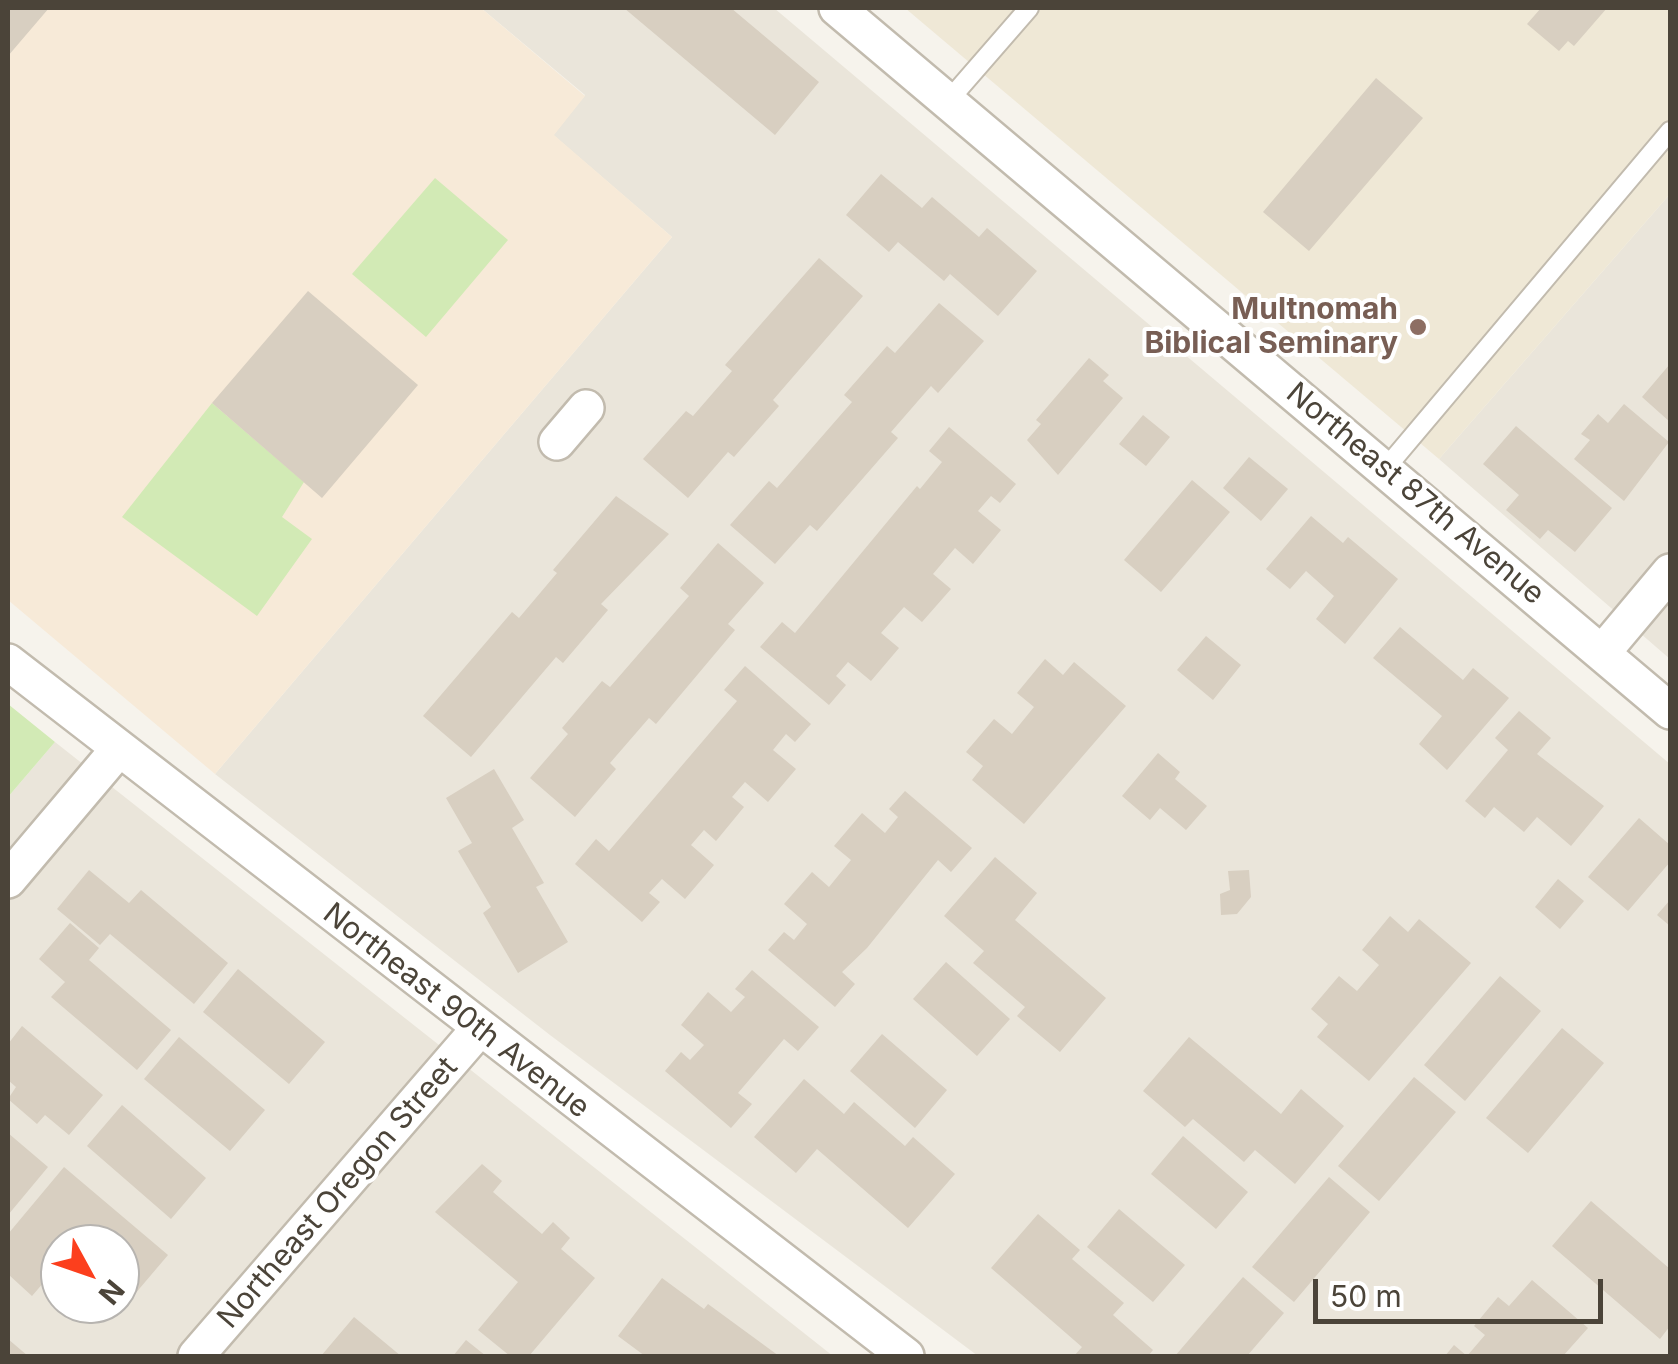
<!DOCTYPE html>
<style>
body{margin:0}
#map{position:relative;width:1678px;height:1364px;overflow:hidden;background:#f6f3ec;font-family:Inter,sans-serif}
canvas{display:block}
.frame{position:absolute;inset:0;border:10px solid #4b4439;pointer-events:none}
.north{position:absolute;left:40px;top:1224px;width:100px;height:100px;box-sizing:border-box;background:#fff;border:2px solid #b7b4b0;border-radius:50%;rotate:130deg;font-size:28px;font-weight:700;line-height:40px;text-align:center;color:#4b4439}
.north::after{content:'';display:block;margin:auto;width:35px;height:45px;background:#fc3f1d;clip-path:polygon(50% 0,100% 100%,50% 72%,0 100%)}
.scale{position:absolute;left:1313px;top:1279px;width:290px;height:45px;box-sizing:border-box;border:5px solid #4b4439;border-top:0;padding-left:12px;font-size:30px;line-height:35px;white-space:nowrap;color:#4b4439;-webkit-text-stroke:8px #fff;paint-order:stroke}
</style>
<div id="map">
<canvas width="1678" height="1364"></canvas>
<div class="frame"></div>
<div class="north">N</div>
<div class="scale">50 m</div>
</div>
<script>
const context = document.querySelector('canvas').getContext('2d');
context.lineJoin = 'round';
function paint(path, color) {
  context.fillStyle = color;
  context.fill(path, 'evenodd');
}
function toPath(rows) {
  const path = new Path2D();
  for (const r of rows) {
    path.moveTo(r[0], r[1]);
    for (let i = 2; i < r.length; i += 2) path.lineTo(r[i], r[i + 1]);
  }
  return path;
}
function stroke(path, color, width, dash) {
  context.strokeStyle = color;
  context.lineWidth = width;
  context.lineCap = dash ? 'butt' : 'round';
  context.setLineDash(dash || []);
  context.stroke(path);
}
function drawText(font, color, halo, rows, align = 'center') {
  context.font = font + ' Inter,sans-serif';
  context.lineWidth = 8;
  context.setLineDash([]);
  context.textBaseline = 'middle';
  context.strokeStyle = halo;
  context.fillStyle = color;
  for (const [text, x, y, turn = 0] of rows) {
    context.save();
    context.translate(x, y);
    context.rotate((+turn || 0) * Math.PI / 180);
    context.textAlign = isNaN(turn) ? turn : align;
    if (halo) context.strokeText(text, 0, 0);
    context.fillText(text, 0, 0);
    context.restore();
  }
}
const residential = toPath([
 [481,8,774,8,1670,764,1670,1356,978,1356,550,1035,215,774,672,237,553,135,585,95],
 [1670,194,1670,659,1439,459],
 [55,742,671,1228,833,1356,8,1356,8,797],
 [60,1244,120,1244,120,1304,60,1304]
]);
const commercial = toPath([
 [8,8,481,8,585,96,554,135,672,237,215,774,8,600]
]);
const education = toPath([
 [905,8,1670,8,1670,194,1439,459]
]);
const green = toPath([
 [435,178,508,240,426,337,352,274],
 [212,403,304,482,282,517,312,539,257,616,122,517],
 [8,704,55,742,8,797]
]);
const building = toPath([
 [8,8,49,8,8,56],
 [624,8,731,8,819,82,775,135],
 [1541,8,1607,8,1574,46,1568,41,1559,51,1527,24],
 [1376,78,1423,118,1309,251,1263,212],
 [881,174,922,208,932,197,979,237,987,228,1037,271,998,316,950,274,944,281,898,242,889,252,846,215],
 [819,258,863,296,773,400,779,406,734,457,728,452,688,498,643,459,686,411,693,416,732,371,725,365],
 [308,291,418,385,322,498,212,403],
 [939,303,984,341,938,393,931,386,891,432,898,438,817,531,810,525,775,564,730,525,769,481,777,488,852,402,844,395,887,346,895,353],
 [1089,358,1109,375,1103,381,1123,398,1058,475,1027,440,1041,424,1036,420],
 [1670,364,1670,422,1642,397],
 [1624,404,1669,442,1624,501,1574,459,1590,440,1581,434,1598,414,1608,423],
 [1143,415,1170,437,1146,466,1119,444],
 [1516,426,1612,508,1575,552,1548,530,1540,539,1506,510,1519,495,1483,464],
 [949,427,1016,484,1000,503,991,496,978,511,1001,530,973,564,955,548,933,574,951,589,922,622,904,607,881,633,899,648,871,681,848,662,836,676,846,685,829,705,760,647,782,622,795,633,917,486,920,489,942,462,929,451],
 [1249,457,1288,489,1261,521,1223,488],
 [1192,480,1230,512,1161,592,1124,560],
 [616,496,669,534,601,604,608,610,563,663,556,657,471,757,423,716,512,612,519,618,557,573,553,570],
 [1311,516,1343,543,1348,537,1398,579,1345,644,1316,619,1334,596,1306,571,1290,589,1266,569],
 [718,543,764,583,728,624,735,630,656,724,649,718,610,763,616,769,575,817,530,778,568,734,562,728,602,681,610,687,689,596,680,588],
 [1400,627,1463,680,1473,668,1509,698,1447,770,1419,744,1442,716,1373,658],
 [1206,636,1241,665,1213,700,1177,670],
 [1045,659,1063,675,1074,662,1126,706,1024,824,972,780,983,766,966,752,994,719,1012,734,1034,707,1017,693],
 [745,666,811,724,795,742,786,734,773,750,796,769,768,802,745,782,732,797,744,807,716,841,704,830,691,845,714,865,685,899,662,879,649,893,660,902,642,922,575,864,596,839,609,851,737,701,724,690],
 [1519,711,1551,738,1537,754,1604,806,1571,846,1537,817,1524,832,1494,807,1485,818,1465,801,1508,750,1495,738],
 [1158,753,1180,772,1175,779,1207,806,1186,830,1160,808,1150,820,1122,796],
 [494,769,524,820,512,828,544,883,536,887,568,942,518,973,483,913,491,907,458,851,472,843,446,798],
 [905,791,972,848,951,872,938,860,867,948,842,972,855,984,835,1007,768,950,784,932,794,940,807,924,784,904,812,872,829,887,851,860,834,846,862,813,885,833,898,817,889,809],
 [1639,818,1670,845,1670,862,1628,911,1588,877],
 [995,857,1037,893,1015,920,1106,998,1060,1052,1017,1016,1025,1007,973,963,984,951,944,916],
 [89,870,129,903,141,890,228,963,194,1004,110,934,100,945,57,909],
 [1249,870,1251,897,1237,914,1221,915,1220,894,1230,890,1228,871],
 [1558,879,1584,901,1560,929,1535,907],
 [1670,900,1670,926,1657,915],
 [1390,916,1408,932,1419,919,1471,963,1369,1081,1317,1037,1328,1024,1311,1009,1339,976,1357,991,1379,965,1362,950],
 [70,923,99,948,89,960,171,1030,137,1070,51,997,65,982,39,959],
 [946,962,1010,1019,977,1056,913,999],
 [238,969,325,1042,289,1084,203,1012],
 [752,970,819,1027,798,1051,784,1039,738,1093,752,1104,731,1128,665,1071,681,1052,690,1060,704,1045,681,1025,708,992,731,1012,745,997,735,989],
 [1500,976,1541,1011,1465,1101,1424,1065],
 [22,1026,103,1095,69,1135,45,1115,37,1124,8,1099,16,1087,8,1080,8,1044],
 [1562,1028,1604,1063,1528,1153,1486,1118],
 [882,1034,947,1090,915,1128,850,1071],
 [179,1037,265,1110,230,1151,144,1079],
 [1189,1037,1281,1114,1301,1089,1344,1126,1295,1184,1255,1150,1244,1162,1193,1119,1185,1127,1143,1091],
 [1414,1077,1456,1112,1379,1201,1338,1166],
 [804,1079,844,1114,854,1102,905,1146,913,1137,955,1174,908,1228,817,1149,796,1173,754,1137],
 [122,1105,206,1178,171,1219,87,1146],
 [8,1133,48,1167,8,1215],
 [1183,1136,1248,1192,1216,1229,1151,1174],
 [482,1164,502,1181,493,1192,542,1234,553,1222,570,1238,561,1249,595,1278,529,1356,510,1356,478,1330,518,1282,435,1212],
 [64,1167,168,1255,123,1308,120,1244,60,1244,60,1271,56,1268,32,1296,8,1274,8,1234],
 [1329,1177,1370,1212,1294,1302,1252,1267],
 [1591,1201,1670,1269,1670,1326,1660,1339,1552,1246],
 [1119,1209,1185,1265,1153,1302,1087,1247],
 [1038,1214,1080,1250,1072,1259,1124,1303,1113,1315,1153,1350,1148,1356,1074,1356,1082,1347,991,1268],
 [1243,1277,1284,1313,1247,1356,1175,1356],
 [662,1278,704,1309,708,1304,779,1356,645,1356,618,1336],
 [1532,1280,1588,1328,1563,1356,1467,1356,1485,1335,1474,1326,1498,1297,1509,1306],
 [354,1317,401,1356,321,1356],
 [8,1339,28,1356,8,1356],
 [466,1340,486,1356,453,1356],
 [1454,1345,1467,1356,1445,1356]
]);
const service = toPath([
 [949,100,1029,8],
 [1385,469,1670,131]
]);
const minor = toPath([
 [837,8,1670,711],
 [557,442,586,408],
 [1602,653,1670,572],
 [8,662,906,1356],
 [8,880,117,751],
 [196,1356,479,1029]
]);
const markers = [
 [1418,327,10,"#8d6e63"]
];
const educationNames = [
 ["Multnomah",1398,310],
 ["Biblical Seminary",1398,344]
];
const streetNames = [
 ["Northeast 87th Avenue",1415,494,40],
 ["Northeast 90th Avenue",456,1011,38],
 ["Northeast Oregon Street",338,1193,-49]
];
paint(residential, '#eae5da');
paint(commercial, '#f7ead8');
paint(education, '#efe8d6');
paint(green, '#d2eab5');
paint(building, '#d8cfc1');
stroke(service, '#c2bbae', 22);
stroke(minor, '#c2bbae', 40);
stroke(service, '#fff', 18);
stroke(minor, '#fff', 35);
for (const [x, y, r, color] of markers) {
  const dot = new Path2D();
  dot.arc(x, y, r, 0, 2 * Math.PI);
  context.fillStyle = color;
  context.fill(dot);
  stroke(dot, '#fff', 4);
}
drawText('bold 30px', '#785e54', '#fff', educationNames, 'right');
drawText('30px', '#4b4439', '#fff', streetNames);
</script>
